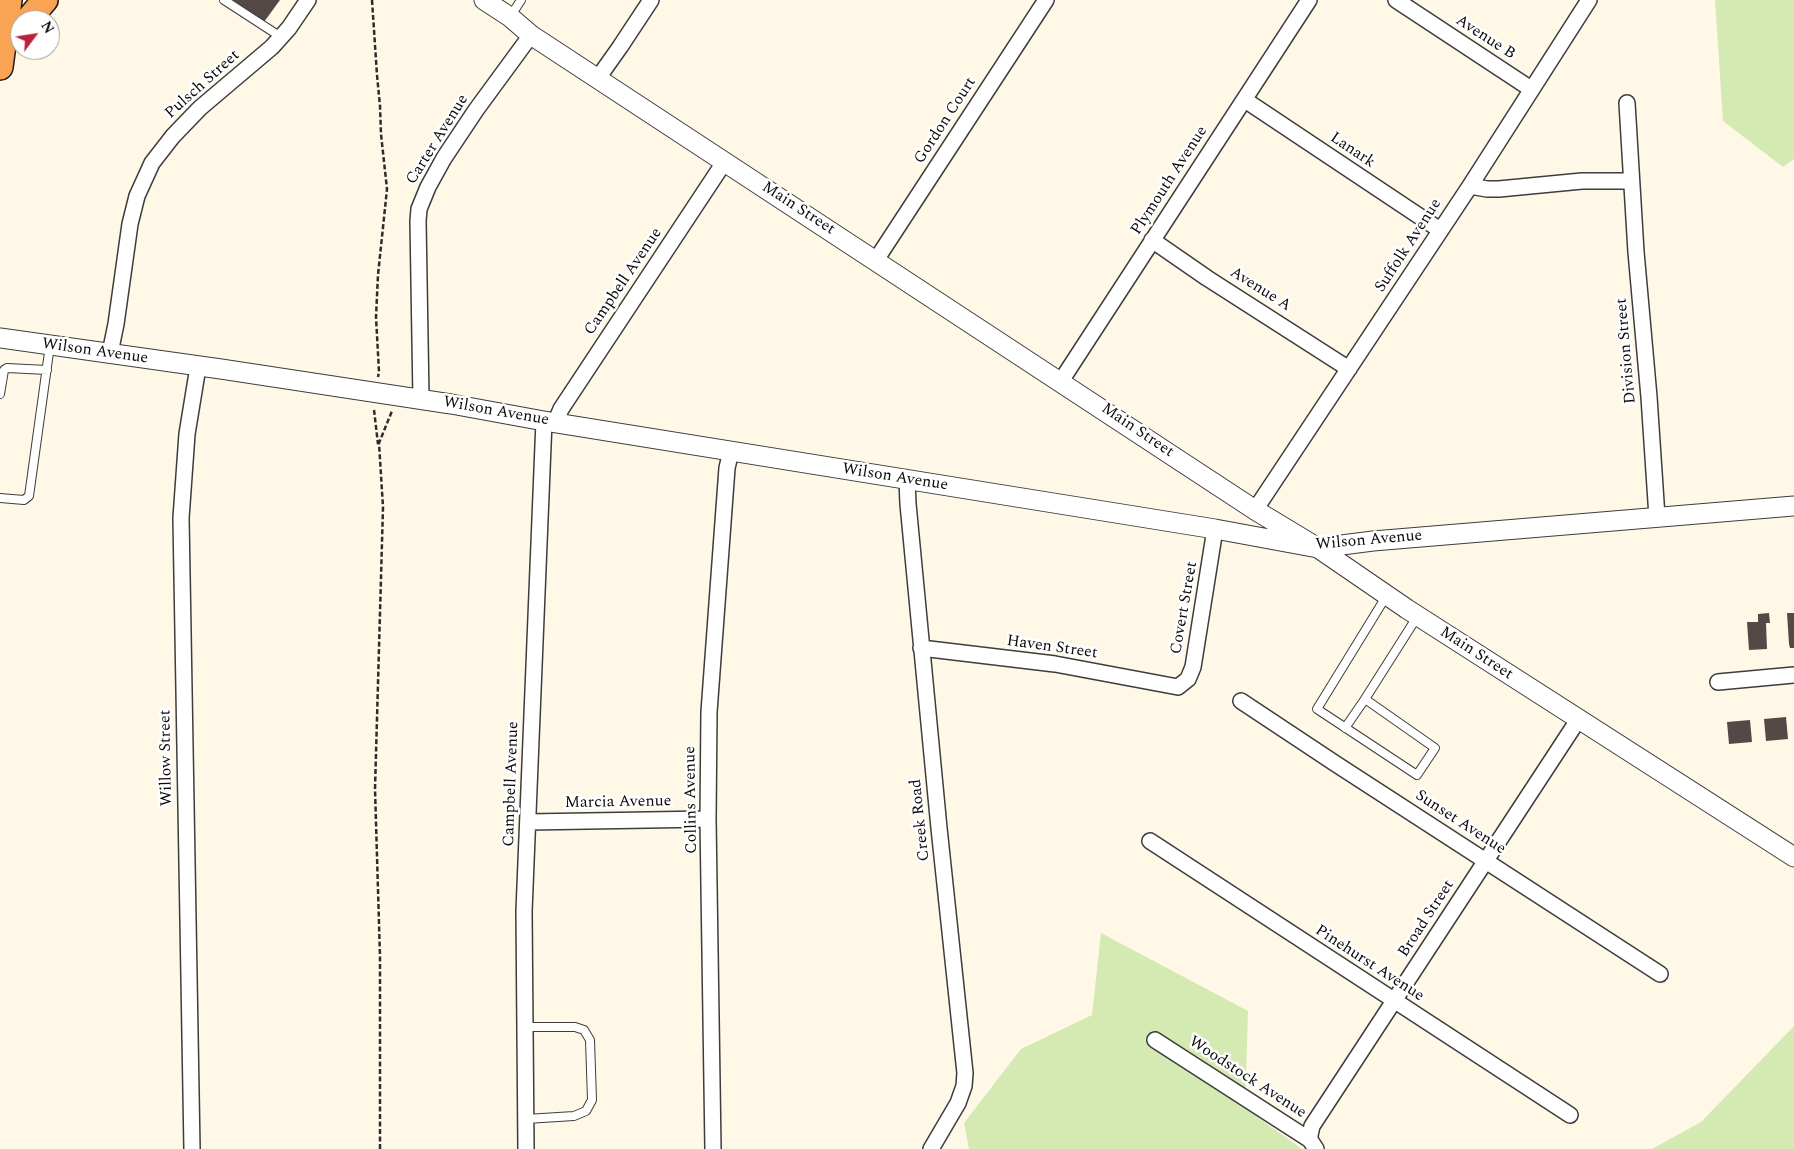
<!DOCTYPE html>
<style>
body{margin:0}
#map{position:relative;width:1794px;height:1149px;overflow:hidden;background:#fff8e7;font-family:Spectral,serif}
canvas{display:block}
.north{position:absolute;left:10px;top:10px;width:50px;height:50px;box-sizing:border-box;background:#fff;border:1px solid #9d9d9d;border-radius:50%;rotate:59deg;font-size:14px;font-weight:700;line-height:20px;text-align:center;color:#0a0a0a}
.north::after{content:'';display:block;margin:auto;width:18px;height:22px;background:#bb213b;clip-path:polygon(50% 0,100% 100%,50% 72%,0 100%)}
</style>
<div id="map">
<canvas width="1794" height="1149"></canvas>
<div class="north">N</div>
</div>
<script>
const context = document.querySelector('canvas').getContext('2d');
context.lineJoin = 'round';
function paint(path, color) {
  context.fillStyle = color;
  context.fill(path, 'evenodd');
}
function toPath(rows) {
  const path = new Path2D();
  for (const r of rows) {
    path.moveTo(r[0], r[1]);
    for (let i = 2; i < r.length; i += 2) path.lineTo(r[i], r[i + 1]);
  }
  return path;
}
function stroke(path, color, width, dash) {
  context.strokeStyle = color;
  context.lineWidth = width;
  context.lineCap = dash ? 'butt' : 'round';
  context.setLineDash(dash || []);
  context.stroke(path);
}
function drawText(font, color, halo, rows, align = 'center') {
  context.font = font + ' Spectral,serif';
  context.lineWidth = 5;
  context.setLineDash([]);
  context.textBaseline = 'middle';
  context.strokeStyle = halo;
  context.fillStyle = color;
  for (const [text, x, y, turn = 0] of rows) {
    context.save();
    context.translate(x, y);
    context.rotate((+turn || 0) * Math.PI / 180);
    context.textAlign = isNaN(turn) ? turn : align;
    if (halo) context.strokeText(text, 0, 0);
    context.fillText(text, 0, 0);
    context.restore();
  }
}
const green = toPath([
 [1715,0,1794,0,1794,159,1783,167,1723,121],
 [1101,933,1248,1011,1245,1108,1302,1149,969,1149,964,1123,1021,1049,1092,1015],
 [1794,1026,1794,1149,1652,1149,1701,1122]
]);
const building = toPath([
 [232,0,280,0,264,22],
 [1769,613,1770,623,1766,623,1767,649,1749,650,1747,622,1758,622,1758,614],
 [1787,613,1794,613,1794,648,1790,648,1789,644],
 [1786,717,1788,739,1766,741,1764,719],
 [1750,720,1752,742,1729,744,1727,722]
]);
const path = toPath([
 [372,0,377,75,380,106,381,134,387,189,378,275,376,317,379,372,378,377],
 [374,410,378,444],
 [380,1149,380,957,375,789,383,507,379,443,392,411]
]);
const service = toPath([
 [224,0,281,37],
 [510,17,521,0],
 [0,394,4,370,7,368,47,370],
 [0,498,24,500,29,496,50,345],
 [1387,595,1317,709,1417,775,1435,748,1365,699,1417,617],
 [1345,728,1365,699],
 [525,1027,575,1027,584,1030,590,1040,592,1100,586,1111,574,1116,526,1119]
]);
const minor = toPath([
 [1396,0,1531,89],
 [598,78,620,47,651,0],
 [1245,100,1440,230],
 [1627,103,1636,252,1649,397,1657,517],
 [1470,186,1487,189,1499,189,1582,181,1631,181],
 [1152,240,1207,278,1349,369],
 [876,260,1046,0],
 [110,353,116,324,130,224,137,196,152,163,173,136,200,108,272,47,289,28,308,0],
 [1061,381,1309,0],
 [421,399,418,221,419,209,428,187,444,158,476,110,531,35],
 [555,423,561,409,725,161],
 [907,480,908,504,939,828,965,1073,964,1086,958,1103,931,1149],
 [1255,510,1470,186,1589,0],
 [921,648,1055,664,1178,687,1188,679,1193,667,1215,529],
 [1718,682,1794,675],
 [1241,701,1336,764,1660,974],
 [528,822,708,819],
 [1150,841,1570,1115],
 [1155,1040,1310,1140,1316,1149],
 [1310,1140,1310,1135,1312,1126,1578,720],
 [192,1149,181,518,187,434,198,367],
 [526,1149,524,911,544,421],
 [713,1149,708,819,709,712,727,468,731,451]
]);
const tertiary = toPath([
 [484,0,510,17,531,35,1255,510,1318,548,1407,609,1794,857],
 [0,338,221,369,451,404,544,421,1215,529,1318,548,1373,541,1794,506]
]);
const trunk = toPath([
 [28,20,45,0],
 [0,67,9,0]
]);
const streetNames = [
 ["Avenue B",1485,38,33],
 ["Pulsch Street",203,85,-42],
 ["Gordon Court",946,121,-57],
 ["Carter Avenue",438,140,-58],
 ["Lanark",1352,151,34],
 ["Plymouth Avenue",1170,181,-57],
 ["Main Street",798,209,33],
 ["Suffolk Avenue",1409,246,-57],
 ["Campbell Avenue",624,282,-56],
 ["Avenue A",1260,290,32],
 ["Division Street",1627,351,-95],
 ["Wilson Avenue",95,352,8],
 ["Wilson Avenue",496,412,10],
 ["Main Street",1137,431,34],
 ["Wilson Avenue",895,478,9],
 ["Wilson Avenue",1369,541,-5],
 ["Covert Street",1185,608,-80],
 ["Haven Street",1052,648,8],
 ["Main Street",1476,654,33],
 ["Willow Street",167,758,-91],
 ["Campbell Avenue",512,784,-88],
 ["Collins Avenue",692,800,-91],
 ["Marcia Avenue",618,803,-1],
 ["Creek Road",921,820,-96],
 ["Sunset Avenue",1460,823,33],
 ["Broad Street",1427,919,-57],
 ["Pinehurst Avenue",1369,964,33],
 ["Woodstock Avenue",1247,1078,33]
];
paint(green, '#d5e9b2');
paint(building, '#534a47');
stroke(service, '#3d3d3d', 10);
stroke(minor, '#3d3d3d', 18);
stroke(tertiary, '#3d3d3d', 21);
stroke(trunk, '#1b1b1b', 28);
stroke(path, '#2c2c2c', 2.5, [5, 2.5]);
stroke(service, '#fff', 8);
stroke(minor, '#fff', 15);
stroke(tertiary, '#fff', 19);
stroke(trunk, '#f9a455', 25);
drawText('16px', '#0a0a0a', '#fff', streetNames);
</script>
